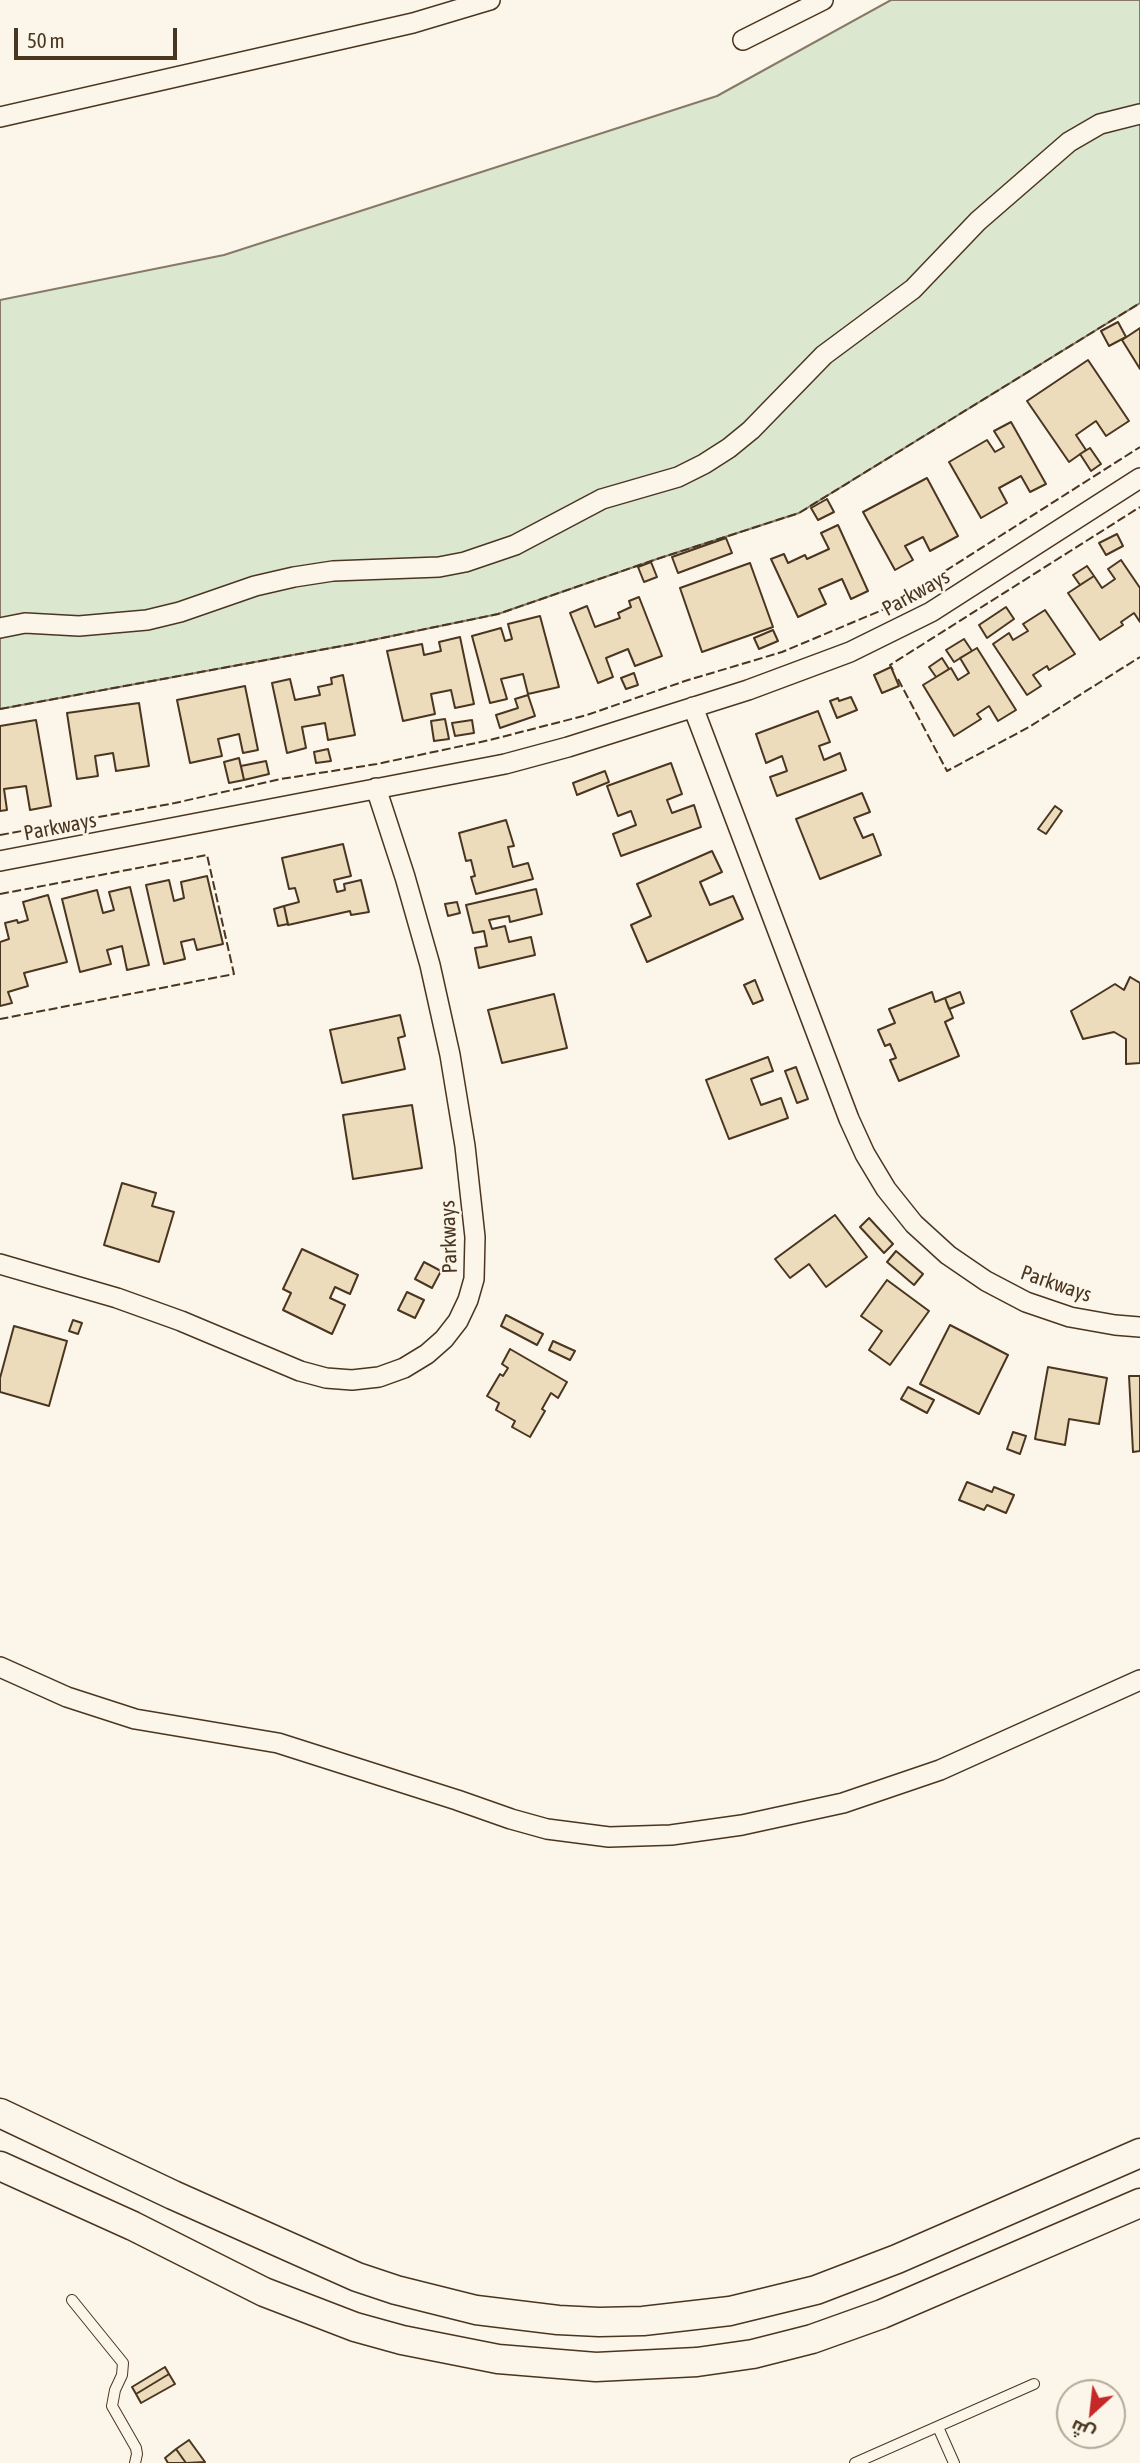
<!DOCTYPE html>
<meta charset="utf-8">
<style>
body{margin:0}
#map{position:relative;width:1140px;height:2463px;overflow:hidden;background:#fbf6e9;font-family:"Asap Condensed",Cairo,sans-serif}
canvas{display:block}
.north{position:absolute;left:1056px;top:2379px;width:70px;height:70px;box-sizing:border-box;background:#fbf6e9;border:2px solid #b4a999;border-radius:50%;rotate:207deg;font-size:19px;font-weight:700;line-height:28px;text-align:center;color:#4a3520}
.north::after{content:'';display:block;margin:auto;width:24px;height:32px;background:#c62828;clip-path:polygon(50% 0,100% 100%,50% 72%,0 100%)}
.scale{position:absolute;left:14px;top:28px;width:163px;height:32px;box-sizing:border-box;border:4px solid #4a3520;border-top:0;padding-left:9px;font-size:21px;line-height:24px;white-space:nowrap;color:#4a3520;-webkit-text-stroke:5px #fbf6e9;paint-order:stroke}
</style>
<div id="map">
<canvas width="1140" height="2463"></canvas>
<div class="north">ش</div>
<div class="scale">50 m</div>
</div>
<script>
const context = document.querySelector('canvas').getContext('2d');
context.lineJoin = 'round';
function paint(path, color) {
  context.fillStyle = color;
  context.fill(path, 'evenodd');
}
function toPath(rows) {
  const path = new Path2D();
  for (const r of rows) {
    path.moveTo(r[0], r[1]);
    for (let i = 2; i < r.length; i += 2) path.lineTo(r[i], r[i + 1]);
  }
  return path;
}
function stroke(path, color, width, dash) {
  context.strokeStyle = color;
  context.lineWidth = width;
  context.lineCap = dash ? 'butt' : 'round';
  context.setLineDash(dash || []);
  context.stroke(path);
}
function drawText(font, color, halo, rows, align = 'center') {
  context.font = font + ' "Asap Condensed",sans-serif';
  context.lineWidth = 5;
  context.setLineDash([]);
  context.textBaseline = 'middle';
  context.strokeStyle = halo;
  context.fillStyle = color;
  for (const [text, x, y, turn = 0] of rows) {
    context.save();
    context.translate(x, y);
    context.rotate((+turn || 0) * Math.PI / 180);
    context.textAlign = isNaN(turn) ? turn : align;
    if (halo) context.strokeText(text, 0, 0);
    context.fillText(text, 0, 0);
    context.restore();
  }
}
const green = toPath([
 [891,0,1140,0,1140,303,799,513,657,559,498,614,358,643,0,709,0,300,224,255,717,96,891,0]
]);
const building = toPath([
 [1118,322,1126,337,1109,346,1101,331,1118,322],
 [1140,328,1140,369,1122,340,1140,328],
 [1088,360,1129,421,1106,436,1096,421,1076,435,1086,450,1069,462,1027,401,1088,360],
 [1011,422,1046,484,1030,492,1021,476,999,488,1007,503,981,518,949,462,987,440,995,452,1004,447,994,431,1011,422],
 [1090,448,1101,464,1091,471,1080,454,1090,448],
 [927,478,958,536,930,551,923,537,905,546,913,560,895,570,863,512,927,478],
 [827,499,834,512,818,520,811,508,827,499],
 [838,525,868,591,851,599,842,579,819,589,826,604,798,617,771,559,784,554,788,563,805,555,807,559,829,549,821,533,838,525],
 [1117,534,1123,546,1106,555,1099,543,1117,534],
 [726,538,732,553,678,573,672,557,726,538],
 [1121,560,1140,588,1140,622,1134,613,1121,622,1123,625,1100,640,1068,593,1094,576,1102,588,1115,579,1108,569,1121,560],
 [651,562,657,577,644,582,638,567,651,562],
 [750,563,773,627,702,652,680,588,750,563],
 [1087,566,1094,576,1080,585,1073,575,1087,566],
 [639,597,662,656,635,666,628,649,606,658,613,677,598,683,570,613,587,606,595,627,620,618,618,613,631,607,629,601,639,597],
 [1006,607,1014,619,987,638,979,625,1006,607],
 [1045,610,1075,654,1049,670,1047,666,1033,675,1041,686,1027,695,993,644,1009,633,1013,640,1028,631,1023,624,1045,610],
 [540,616,559,687,528,694,523,674,501,679,507,699,490,703,472,636,501,628,505,641,512,639,508,624,540,616],
 [773,630,778,641,759,649,754,638,773,630],
 [460,637,474,704,455,708,451,690,431,694,435,714,403,721,387,651,422,644,424,655,441,651,439,642,460,637],
 [964,639,972,651,954,662,946,650,964,639],
 [977,648,1016,710,998,721,989,706,977,714,981,719,954,736,923,685,951,668,958,680,969,673,960,658,977,648],
 [942,658,949,669,936,677,929,667,942,658],
 [891,667,899,686,882,693,874,675,891,667],
 [634,673,638,685,626,689,621,678,634,673],
 [343,675,355,735,328,740,325,723,302,727,306,748,287,753,272,683,290,679,295,700,320,695,318,687,332,684,331,678,343,675],
 [245,686,258,750,243,753,239,734,218,739,222,756,190,763,177,700,245,686],
 [528,695,535,716,500,728,496,715,518,708,515,699,528,695],
 [851,697,857,710,837,718,830,701,838,698,839,701,851,697],
 [139,703,149,766,116,771,113,753,95,756,98,776,77,779,67,713,139,703],
 [818,711,830,742,819,746,824,760,840,753,846,770,777,796,770,777,787,771,782,756,766,763,756,734,818,711],
 [445,719,449,739,434,741,431,721,445,719],
 [36,720,51,806,30,810,26,786,4,789,7,810,0,811,0,726,36,720],
 [472,720,474,733,455,736,452,723,472,720],
 [328,749,331,761,316,763,314,752,328,749],
 [239,758,244,780,229,783,224,762,239,758],
 [266,761,269,774,244,780,241,766,266,761],
 [671,763,682,794,667,800,672,813,694,805,701,827,621,856,613,834,636,825,631,811,618,816,607,786,671,763],
 [605,771,609,782,577,795,573,783,605,771],
 [862,793,870,812,854,818,863,838,873,834,881,855,820,879,796,819,862,793],
 [1055,806,1062,811,1046,834,1038,829,1055,806],
 [506,820,514,846,508,847,513,867,528,863,533,879,476,894,471,877,475,876,471,860,466,861,459,833,506,820],
 [343,844,351,876,334,880,337,892,345,890,344,884,361,880,369,912,351,915,350,911,288,925,284,906,299,902,295,888,289,889,282,858,343,844],
 [712,851,722,872,700,882,710,905,733,896,743,919,647,962,631,925,651,916,637,884,712,851],
 [207,876,223,944,197,950,194,939,181,942,185,959,164,964,146,885,169,880,174,901,184,898,181,882,207,876],
 [130,887,149,965,127,970,122,946,107,950,111,964,80,972,62,899,97,890,103,913,114,910,109,892,130,887],
 [536,889,542,914,510,922,509,916,489,920,492,929,505,926,509,942,531,937,535,955,479,968,475,948,487,946,484,931,473,933,466,905,536,889],
 [48,895,67,962,24,973,28,986,8,992,12,1003,0,1006,0,942,9,939,5,923,17,920,18,923,28,920,23,902,48,895],
 [457,902,460,913,448,916,445,904,457,902],
 [284,906,288,924,278,926,274,909,284,906],
 [1130,977,1140,983,1140,1063,1126,1064,1126,1039,1114,1032,1083,1039,1071,1011,1115,984,1124,990,1130,977],
 [755,980,763,1000,753,1004,744,985,755,980],
 [932,992,935,1002,945,998,953,1018,945,1022,959,1056,899,1081,890,1060,896,1058,890,1044,885,1046,878,1030,895,1023,889,1009,932,992],
 [960,992,964,1003,949,1009,945,998,960,992],
 [554,994,567,1048,502,1063,488,1010,554,994],
 [400,1015,405,1036,398,1038,405,1069,342,1083,330,1030,400,1015],
 [768,1057,773,1071,751,1079,761,1105,781,1098,788,1118,729,1139,706,1080,768,1057],
 [796,1067,808,1099,797,1103,785,1071,796,1067],
 [412,1105,422,1168,353,1179,343,1115,412,1105],
 [122,1183,156,1193,152,1206,174,1212,159,1262,104,1245,122,1183],
 [835,1215,867,1257,826,1287,809,1264,790,1278,775,1259,835,1215],
 [869,1218,893,1244,884,1253,860,1227,869,1218],
 [302,1249,358,1275,350,1294,335,1287,330,1298,345,1305,332,1334,283,1310,291,1293,283,1289,302,1249],
 [896,1251,923,1274,914,1285,887,1262,896,1251],
 [424,1262,441,1271,432,1288,415,1279,424,1262],
 [887,1280,929,1311,890,1365,869,1350,882,1331,861,1316,887,1280],
 [407,1292,424,1300,415,1318,398,1310,407,1292],
 [506,1315,543,1334,537,1345,501,1326,506,1315],
 [73,1320,82,1323,78,1334,69,1331,73,1320],
 [950,1325,1008,1355,979,1414,920,1384,950,1325],
 [14,1326,67,1341,49,1406,0,1392,0,1378,14,1326],
 [553,1341,575,1351,570,1360,549,1350,553,1341],
 [510,1349,567,1382,558,1398,551,1393,542,1409,545,1411,530,1437,512,1427,515,1421,496,1410,499,1403,487,1396,500,1374,503,1376,508,1368,502,1364,510,1349],
 [1048,1367,1107,1378,1099,1424,1069,1419,1065,1445,1035,1439,1048,1367],
 [1129,1376,1140,1376,1140,1451,1133,1452,1129,1376],
 [908,1387,934,1400,927,1413,901,1399,908,1387],
 [1013,1432,1026,1436,1020,1454,1007,1449,1013,1432],
 [967,1482,992,1492,994,1487,1014,1495,1006,1513,987,1505,984,1510,959,1500,967,1482],
 [165,2367,169,2374,136,2394,132,2387,165,2367],
 [169,2374,175,2384,141,2403,136,2394,169,2374],
 [189,2440,205,2462,186,2463,176,2449,189,2440],
 [176,2449,186,2463,168,2463,165,2458,176,2449]
]);
const lane = toPath([
 [72,2300,123,2363,122,2375,115,2390,112,2406,136,2448,137,2454,135,2463],
 [938,2427,954,2463],
 [855,2463,1034,2384]
]);
const street = toPath([
 [743,40,823,0],
 [0,117,413,23,490,0],
 [0,628,25,623,79,626,147,620,180,612,255,586,294,577,333,571,439,567,465,562,515,545,602,499,678,477,704,464,729,448,751,430,824,355,913,289,978,221,1069,142,1100,124,1140,114],
 [693,707,849,1119,865,1154,886,1189,914,1224,948,1255,986,1281,1026,1302,1070,1317,1115,1325,1140,1327],
 [0,861,505,764,568,747,748,690,850,652,931,612,1140,478],
 [0,1264,117,1298,181,1321,300,1371,326,1378,352,1380,379,1377,404,1368,427,1354,444,1339,458,1321,468,1300,474,1279,475,1237,465,1146,450,1055,430,965,405,877,376,788],
 [0,1667,67,1697,135,1719,278,1743,457,1800,511,1819,547,1829,609,1837,671,1835,742,1825,843,1803,940,1770,1140,1680]
]);
const secondary = toPath([
 [0,2113,173,2195,357,2277,396,2290,476,2310,558,2320,599,2322,643,2321,730,2311,816,2290,897,2259,1140,2153],
 [0,2166,133,2226,264,2292,355,2327,402,2340,498,2359,596,2367,697,2362,753,2354,812,2339,882,2314,1140,2203]
]);
const fence = toPath([
 [893,670,890,665,1140,507],
 [898,679,947,771,1029,727,1140,657],
 [0,709,358,643,498,614,657,559,799,513,1140,303],
 [0,835,175,803,281,779,377,764,490,740,587,715,685,681,782,652,887,608,1140,447],
 [0,894,207,855,234,974,0,1019]
]);
const streetNames = [
 ["Parkways",916,593,-29],
 ["Parkways",60,827,-11],
 ["Parkways",449,1237,-92],
 ["Parkways",1056,1284,19]
];
paint(green, '#dce7d0');
stroke(green, '#887966', 2);
paint(building, '#ecdcbc');
stroke(building, '#4a3520', 2);
stroke(lane, '#4a3520', 12);
stroke(street, '#4a3520', 22);
stroke(secondary, '#4a3520', 31);
stroke(lane, '#fbf6e9', 10);
stroke(street, '#fbf6e9', 19);
stroke(secondary, '#fbf6e9', 28);
stroke(fence, '#4a3520', 2, [9, 3.5]);
drawText('21px', '#4a3520', '#fbf6e9', streetNames);
</script>
